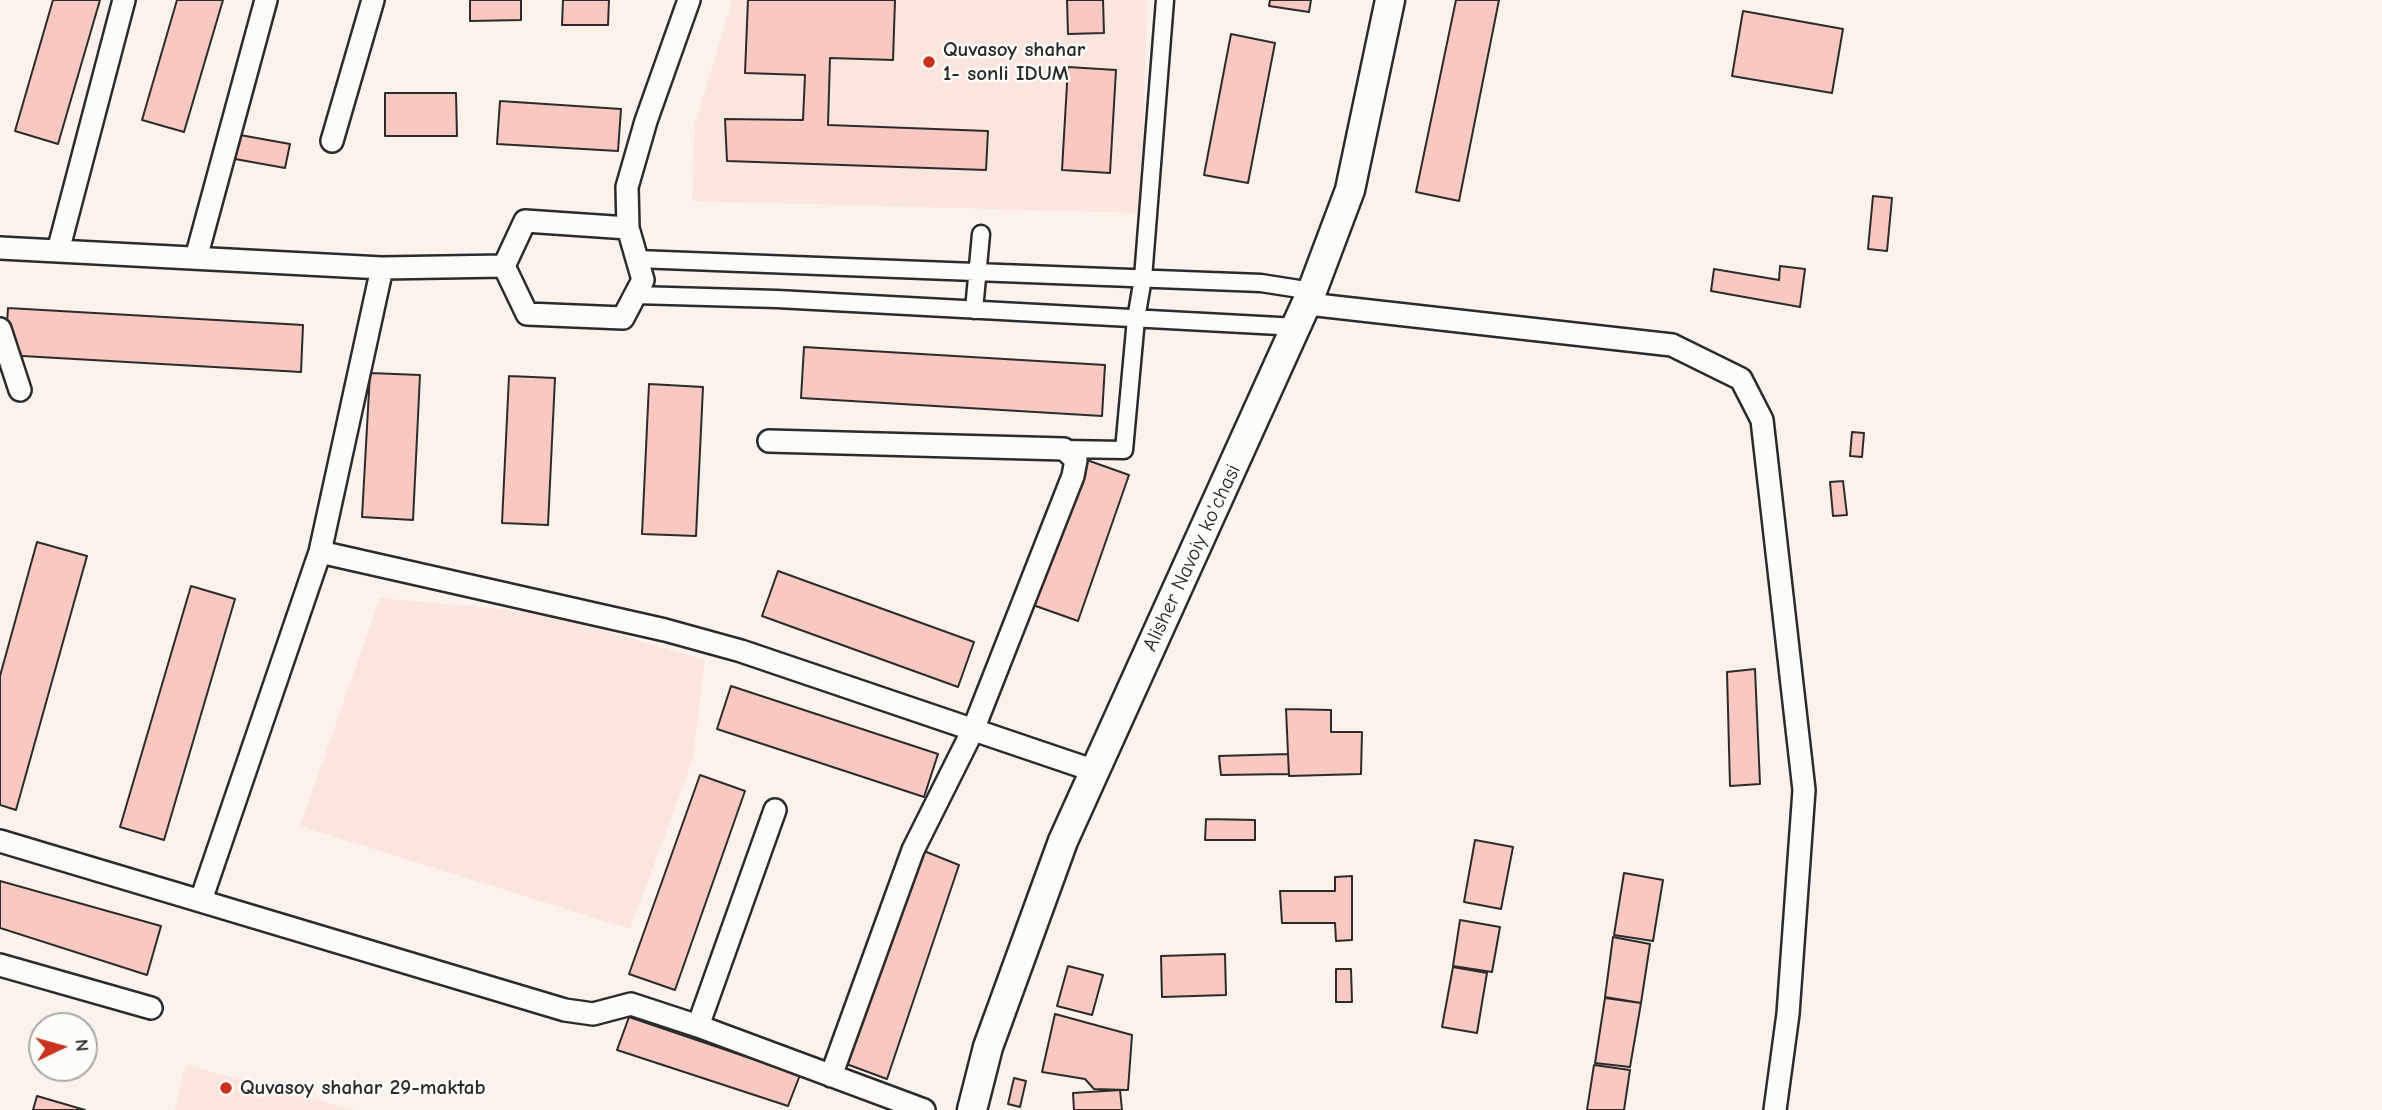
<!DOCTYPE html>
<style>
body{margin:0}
#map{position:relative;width:2382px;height:1110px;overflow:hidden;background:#fcf2ec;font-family:"Comic Neue",sans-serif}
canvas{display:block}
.north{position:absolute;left:28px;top:1012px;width:70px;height:70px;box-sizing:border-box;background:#fdfcf7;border:2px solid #a9a8a5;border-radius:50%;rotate:85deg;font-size:19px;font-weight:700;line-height:28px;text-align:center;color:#2b2b2b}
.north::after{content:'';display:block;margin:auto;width:24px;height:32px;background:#c8321e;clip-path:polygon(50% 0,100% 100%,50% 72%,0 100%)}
</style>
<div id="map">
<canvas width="2382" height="1110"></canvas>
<div class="north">N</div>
</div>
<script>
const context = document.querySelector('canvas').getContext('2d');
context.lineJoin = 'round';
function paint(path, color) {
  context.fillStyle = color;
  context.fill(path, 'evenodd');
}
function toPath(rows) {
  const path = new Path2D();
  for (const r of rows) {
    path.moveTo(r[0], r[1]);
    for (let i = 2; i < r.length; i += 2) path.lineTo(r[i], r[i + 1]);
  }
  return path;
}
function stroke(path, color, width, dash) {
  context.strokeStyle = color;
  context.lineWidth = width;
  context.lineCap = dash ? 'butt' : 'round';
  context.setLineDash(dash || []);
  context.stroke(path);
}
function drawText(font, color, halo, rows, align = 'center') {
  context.font = font + ' "Comic Neue",sans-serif';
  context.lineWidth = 5;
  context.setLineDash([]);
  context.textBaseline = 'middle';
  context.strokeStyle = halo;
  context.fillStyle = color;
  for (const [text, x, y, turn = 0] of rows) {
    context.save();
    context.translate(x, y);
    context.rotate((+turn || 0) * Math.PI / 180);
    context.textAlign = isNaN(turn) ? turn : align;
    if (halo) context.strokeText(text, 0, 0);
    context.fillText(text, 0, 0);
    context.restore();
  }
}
const built = toPath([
 [732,0,1147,0,1141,213,692,201,695,125],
 [380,598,543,613,705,660,693,759,630,929,300,826],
 [186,1065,355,1110,175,1110]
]);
const building = toPath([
 [53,0,100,0,58,144,15,131,53,0],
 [177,0,223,0,184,132,142,120,177,0],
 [470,0,521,0,521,20,470,21,470,0],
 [563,0,609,0,608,25,562,25,563,0],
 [748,0,895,0,893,60,830,58,828,125,988,131,986,170,727,161,725,119,803,120,805,75,745,73,748,0],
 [1067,0,1103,0,1104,33,1068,34,1067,0],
 [1270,0,1311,0,1309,12,1269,6,1270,0],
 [1456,0,1499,0,1459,201,1416,192,1456,0],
 [1743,11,1843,29,1832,93,1732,76,1743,11],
 [1231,34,1275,43,1248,183,1204,175,1231,34],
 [1068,67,1116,70,1110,173,1062,170,1068,67],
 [385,93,456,93,457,136,385,136,385,93],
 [500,101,621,109,618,151,497,144,500,101],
 [240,135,290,144,285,168,235,159,240,135],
 [1873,196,1892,198,1887,251,1868,249,1873,196],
 [1780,266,1805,269,1800,307,1711,291,1714,269,1779,280,1780,266],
 [8,308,303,325,301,372,5,355,8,308],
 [804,347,1105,365,1102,416,801,398,804,347],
 [370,373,420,375,413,520,362,517,370,373],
 [509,376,555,378,548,525,502,523,509,376],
 [649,384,703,387,696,536,642,534,649,384],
 [1852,432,1864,433,1862,457,1850,456,1852,432],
 [1084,459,1129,475,1078,621,1033,605,1084,459],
 [1843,481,1847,515,1833,516,1830,482,1843,481],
 [37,542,87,556,16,810,0,805,0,676,37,542],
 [778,571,974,642,958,687,762,616,778,571],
 [191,586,235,599,164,840,120,827,191,586],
 [1755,669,1760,784,1730,786,1727,672,1755,669],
 [731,686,938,754,924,797,717,729,731,686],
 [1286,709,1331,710,1331,732,1362,732,1361,774,1289,776,1286,709],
 [1288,754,1289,774,1221,775,1219,756,1288,754],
 [700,775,745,791,675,990,629,974,700,775],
 [1206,819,1255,820,1255,840,1205,840,1206,819],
 [1475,840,1513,847,1501,909,1464,902,1475,840],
 [919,849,959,865,887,1079,841,1062,919,849],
 [1624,873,1663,880,1653,941,1614,935,1624,873],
 [1352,876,1352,940,1336,941,1335,923,1282,923,1280,891,1335,891,1335,877,1352,876],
 [0,881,161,926,147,975,0,928,0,881],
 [1460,920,1500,927,1492,972,1453,966,1460,920],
 [1613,937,1650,944,1641,1003,1605,997,1613,937],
 [1225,954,1226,995,1162,997,1161,956,1225,954],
 [1068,966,1103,975,1092,1015,1057,1006,1068,966],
 [1453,967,1487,973,1477,1033,1442,1027,1453,967],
 [1336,969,1351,969,1352,1002,1336,1002,1336,969],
 [1605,998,1641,1003,1630,1067,1595,1063,1605,998],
 [1055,1014,1132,1035,1128,1090,1094,1089,1085,1079,1042,1072,1055,1014],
 [629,1017,800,1075,788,1106,617,1050,629,1017],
 [1594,1065,1630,1070,1624,1110,1587,1110,1594,1065],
 [1014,1078,1026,1081,1020,1107,1008,1104,1014,1078],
 [1120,1090,1122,1110,1074,1110,1073,1093,1120,1090],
 [37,1096,85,1110,33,1110,37,1096]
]);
const pedestrian = toPath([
 [637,259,1261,283,1312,291],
 [635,295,777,299,1298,327],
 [974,310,981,234],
 [1064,449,1124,450,1136,319,1143,278,1165,0]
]);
const minor = toPath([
 [332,141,373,0],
 [525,221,628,228,643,280,623,318,527,314,504,266,525,221],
 [628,228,627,187,646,121,689,0],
 [0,248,382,268,504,266],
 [58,251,124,0],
 [196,258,266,0],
 [1308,304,1672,345,1741,379,1762,420,1804,790,1788,1014,1775,1110],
 [0,329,20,390],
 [769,441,1064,449,1076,460,1073,476,973,730,913,850,831,1076],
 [320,552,665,630,741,651,1095,771],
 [0,841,565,1010,593,1014,631,1004,698,1026,924,1110],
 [201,900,320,552,382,268],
 [0,965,151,1008],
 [698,1026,775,810]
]);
const tertiary = toPath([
 [972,1110,988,1047,1063,841,1312,291,1350,190,1390,0]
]);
const markers = [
 [929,62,7,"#c8321e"],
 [226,1088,7,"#c8321e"]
];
const poiNames = [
 ["Quvasoy shahar",943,50],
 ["1- sonli IDUM",943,74],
 ["Quvasoy shahar 29-maktab",240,1088]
];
const streetNames = [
 ["Alisher Navoiy ko'chasi",1192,558,-65]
];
paint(built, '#fbe5df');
paint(building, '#f8c8c1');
stroke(building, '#2b2b2b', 2);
stroke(pedestrian, '#2b2b2b', 21);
stroke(minor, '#2b2b2b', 26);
stroke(tertiary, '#2b2b2b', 33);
stroke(pedestrian, '#fdfcf7', 16);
stroke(minor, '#fdfcf7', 21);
stroke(tertiary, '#fdfcf7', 28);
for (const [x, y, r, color] of markers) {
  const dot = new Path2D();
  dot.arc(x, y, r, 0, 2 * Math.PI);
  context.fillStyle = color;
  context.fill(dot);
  stroke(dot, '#fdfcf7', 2.5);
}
drawText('bold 21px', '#2b2b2b', '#fdfcf7', poiNames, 'left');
drawText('21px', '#2b2b2b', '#fdfcf7', streetNames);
</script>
